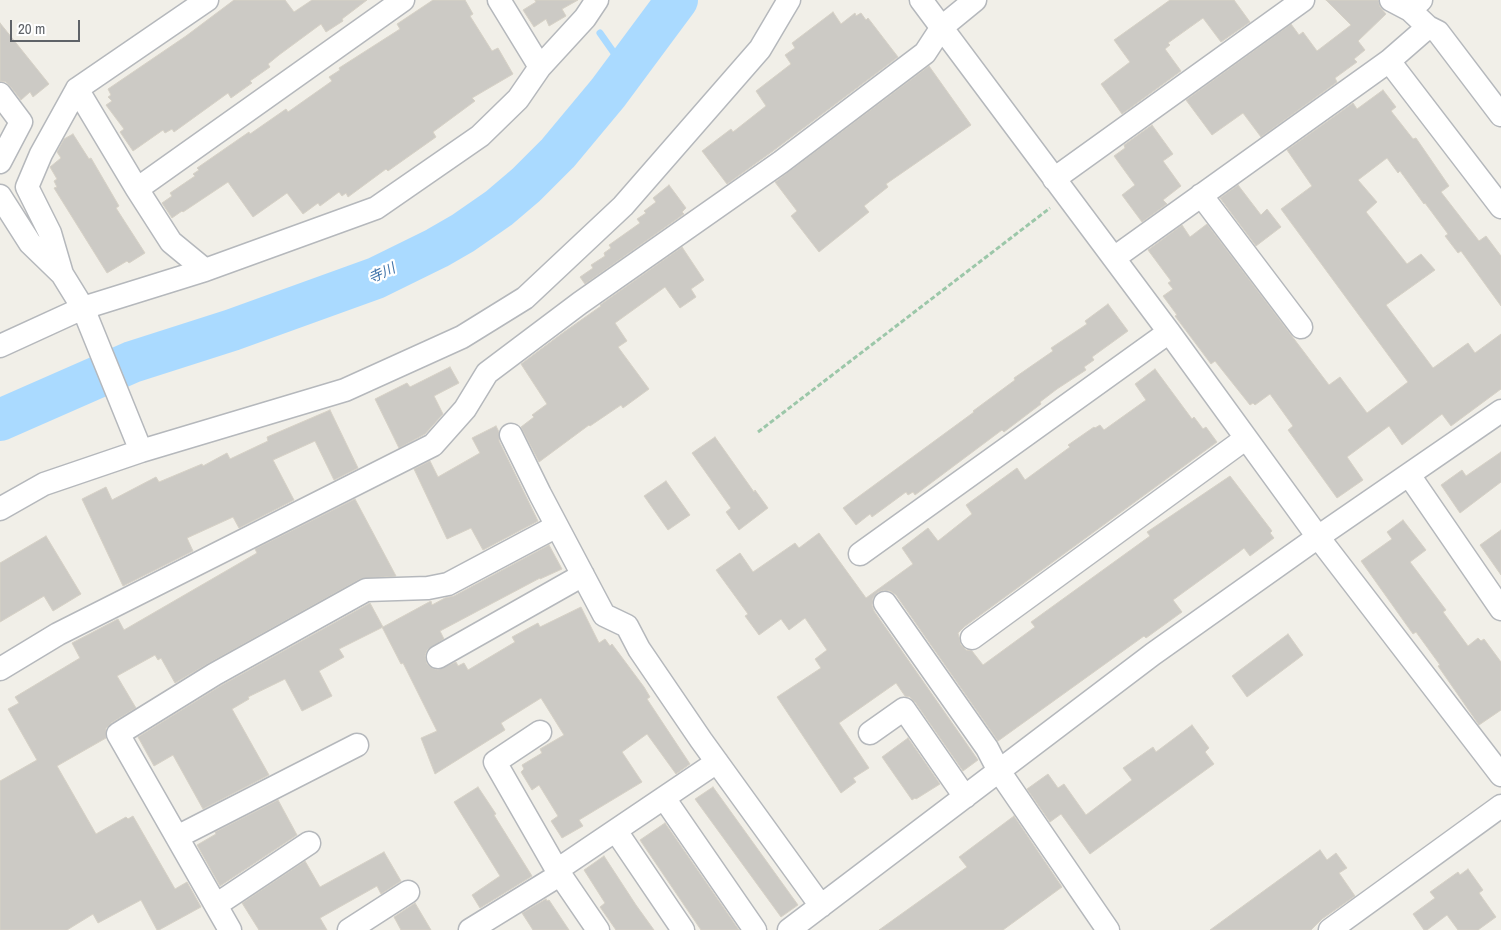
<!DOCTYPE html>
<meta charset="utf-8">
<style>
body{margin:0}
#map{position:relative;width:1501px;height:930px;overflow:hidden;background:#f1efe8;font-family:"Archivo Narrow",sans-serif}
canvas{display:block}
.scale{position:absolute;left:10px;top:20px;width:70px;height:22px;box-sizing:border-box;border:2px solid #5f6368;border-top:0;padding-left:6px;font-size:15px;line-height:18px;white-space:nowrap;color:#5f6368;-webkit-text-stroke:4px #fff;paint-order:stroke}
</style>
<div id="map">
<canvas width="1501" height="930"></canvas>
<div class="scale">20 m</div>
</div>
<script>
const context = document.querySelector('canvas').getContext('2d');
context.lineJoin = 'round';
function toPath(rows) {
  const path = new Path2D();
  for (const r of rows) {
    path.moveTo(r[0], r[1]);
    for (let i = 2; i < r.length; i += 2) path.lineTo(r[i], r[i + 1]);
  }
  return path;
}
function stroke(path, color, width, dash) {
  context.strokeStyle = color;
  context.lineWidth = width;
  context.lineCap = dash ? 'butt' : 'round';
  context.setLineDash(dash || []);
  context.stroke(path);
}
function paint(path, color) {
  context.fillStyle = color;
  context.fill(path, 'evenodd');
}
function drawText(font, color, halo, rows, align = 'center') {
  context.font = font + ' "Archivo Narrow","Noto Sans JP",sans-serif';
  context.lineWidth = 4.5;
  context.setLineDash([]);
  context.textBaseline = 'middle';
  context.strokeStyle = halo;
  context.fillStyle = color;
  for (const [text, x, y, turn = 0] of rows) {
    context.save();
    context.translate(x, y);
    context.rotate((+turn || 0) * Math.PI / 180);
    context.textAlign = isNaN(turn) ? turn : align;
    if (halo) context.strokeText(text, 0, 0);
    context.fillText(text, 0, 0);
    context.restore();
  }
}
const stream = toPath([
 [600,33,626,70]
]);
const river = toPath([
 [0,420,132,362,232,330,376,278,437,248,463,233,499,208,526,185,558,153,608,93,677,0]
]);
const building = toPath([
 [234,0,285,0,294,12,312,0,367,0,342,19,343,21,326,32,321,24,279,55,268,64,270,67,250,81,252,83,231,98,228,93,174,132,172,129,165,133,163,130,133,151,120,132,124,129,106,105,112,101,108,97,111,95,108,89,186,36,234,0],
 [433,0,465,0,473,14,470,16,492,51,498,48,513,74,472,98,475,101,433,132,436,137,388,171,386,169,348,197,346,193,342,196,339,192,320,206,318,203,303,214,287,193,253,217,228,182,183,212,182,211,172,218,162,203,172,196,170,193,195,176,193,174,199,170,197,168,249,132,250,134,286,109,288,112,332,81,329,77,340,70,339,68,400,29,397,24,433,0],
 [535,0,578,0,562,9,566,16,549,26,546,19,534,27,523,10,536,2,535,0],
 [1170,0,1234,0,1250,22,1221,42,1203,18,1168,43,1170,45,1165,49,1181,71,1122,114,1101,84,1130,62,1114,40,1170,0],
 [1326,0,1378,0,1380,7,1386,14,1358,41,1365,50,1354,59,1357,62,1335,78,1337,82,1261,137,1243,113,1212,135,1186,100,1291,24,1299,35,1303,32,1317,51,1351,25,1326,0],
 [833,12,841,24,855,13,856,16,861,13,866,20,868,18,898,57,773,151,727,184,702,151,731,129,733,132,766,106,756,91,791,64,785,55,795,48,792,43,833,12],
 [0,23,49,84,33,97,30,92,21,100,10,86,6,82,0,81,0,23],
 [929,66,971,125,886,184,888,187,864,206,869,212,819,252,791,216,797,211,775,182,929,66],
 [1383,90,1396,107,1391,111,1413,139,1416,138,1449,186,1441,192,1479,241,1486,236,1501,256,1501,306,1461,251,1458,253,1445,236,1448,234,1425,203,1424,204,1400,171,1398,173,1387,158,1358,180,1377,202,1366,212,1407,264,1421,254,1435,270,1386,305,1433,368,1468,343,1475,353,1501,334,1501,389,1451,426,1442,414,1402,445,1389,426,1347,457,1363,480,1337,498,1288,430,1293,426,1270,394,1255,405,1253,403,1250,405,1215,361,1211,364,1175,316,1177,315,1163,296,1173,289,1168,283,1171,281,1148,250,1182,225,1190,237,1207,224,1329,385,1340,377,1367,413,1408,382,1281,209,1312,186,1287,150,1353,103,1357,109,1383,90],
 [1152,125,1173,154,1163,161,1181,186,1163,200,1167,204,1142,222,1122,195,1135,185,1114,156,1125,148,1124,145,1152,125],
 [73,134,89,159,91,158,119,206,116,208,145,253,129,263,127,261,107,273,54,188,57,187,54,181,57,179,50,167,61,158,57,152,64,139,73,134],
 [669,185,686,208,682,212,684,214,585,284,580,277,593,268,591,265,605,256,604,253,611,248,609,245,640,223,637,219,646,213,644,211,656,202,653,198,669,185],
 [1238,185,1261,215,1267,209,1281,227,1256,246,1220,198,1238,185],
 [682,247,704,280,691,289,696,297,680,308,665,287,615,323,627,341,618,347,649,389,623,408,621,405,590,426,589,425,539,462,521,427,534,417,532,415,547,404,521,364,564,332,601,306,600,305,682,247],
 [1108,304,1128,331,1092,357,1094,360,1084,367,1086,370,1057,389,1040,402,1041,404,1004,432,1002,430,915,495,913,492,908,495,906,492,872,517,870,514,856,525,843,508,974,412,973,411,1015,380,1014,378,1053,351,1051,348,1087,324,1085,321,1108,304],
 [450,367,459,383,434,396,443,414,425,434,399,448,375,399,407,383,410,387,450,367],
 [1155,369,1192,419,1194,417,1203,429,1206,427,1217,442,964,627,958,633,961,645,966,650,972,651,983,665,1035,627,1031,622,1150,536,1147,532,1230,476,1272,531,1270,533,1274,538,1250,556,1244,548,1239,552,1173,600,1182,612,1146,638,1144,636,998,741,896,595,890,591,884,590,878,592,873,598,872,605,874,611,978,760,963,771,915,702,910,697,905,696,896,683,839,723,869,768,853,778,856,782,841,793,777,697,821,668,815,659,827,650,805,618,789,630,781,619,759,635,745,616,748,614,716,570,740,553,753,572,795,543,799,548,819,533,866,598,913,564,902,548,928,528,938,541,972,514,966,505,1017,468,1025,480,1070,447,1068,445,1094,427,1095,428,1100,425,1104,430,1146,400,1135,384,1155,369],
 [330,410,358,468,334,480,315,441,273,460,294,500,239,528,233,517,187,538,193,551,123,586,82,499,106,487,112,500,156,477,159,482,202,464,203,466,227,453,230,459,268,441,267,437,330,410],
 [496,426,499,432,499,441,538,521,483,550,471,528,447,539,414,469,430,461,438,477,480,453,472,438,496,426],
 [715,437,754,492,755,490,768,508,739,530,726,512,731,508,692,453,715,437],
 [1501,452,1501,482,1460,513,1441,485,1462,470,1466,476,1501,452],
 [666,481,690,515,668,530,644,496,666,481],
 [355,499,396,576,360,579,209,663,175,683,161,658,158,660,155,655,117,676,136,708,111,723,106,728,106,738,57,766,96,834,126,817,128,819,133,816,175,889,187,882,201,907,159,930,157,930,141,900,98,923,93,914,67,930,0,930,0,781,37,760,8,709,19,703,15,697,80,658,72,643,118,619,124,630,257,553,255,549,355,499],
 [1403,520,1426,550,1410,562,1446,610,1443,612,1468,646,1478,638,1481,641,1484,639,1501,662,1501,710,1479,725,1438,666,1440,665,1416,632,1413,634,1361,561,1392,539,1387,532,1403,520],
 [1501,530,1501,575,1480,545,1501,530],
 [46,536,81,594,53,611,44,596,0,622,0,563,46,536],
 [549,545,562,569,540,579,540,578,440,631,444,639,427,650,425,656,427,664,432,668,438,670,456,662,458,666,464,663,468,670,515,642,512,637,538,623,540,627,581,607,599,643,605,639,610,646,612,644,644,687,650,697,647,699,690,764,676,774,647,734,622,752,642,782,579,820,583,826,562,838,551,821,558,816,539,785,532,790,521,772,524,769,522,765,542,753,540,749,564,735,541,698,501,723,505,730,435,774,421,738,437,731,403,663,401,664,382,627,383,627,339,649,344,657,319,671,332,696,302,711,285,679,248,697,249,699,232,709,269,775,203,809,173,755,154,766,138,737,222,685,370,603,383,627,431,601,432,605,445,598,454,596,549,545],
 [1288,634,1303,655,1247,697,1232,676,1288,634],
 [1192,725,1209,748,1205,752,1214,764,1090,854,1061,814,1050,822,1027,789,1048,774,1058,788,1064,784,1086,815,1132,780,1123,768,1153,747,1156,752,1192,725],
 [908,738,940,784,916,799,915,798,912,800,882,757,908,738],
 [478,787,496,814,494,815,532,876,480,908,472,895,500,876,454,802,478,787],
 [713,787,798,905,781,917,695,799,713,787],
 [278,800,297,835,220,886,197,845,216,834,215,832,278,800],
 [1014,816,1062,887,1003,930,879,930,967,867,959,857,1014,816],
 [665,823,739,930,701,930,640,840,665,823],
 [1320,850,1327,860,1336,853,1347,868,1339,873,1355,896,1322,919,1311,930,1210,930,1320,850],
 [384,852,401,881,381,894,377,886,320,918,327,930,259,930,242,903,305,861,320,887,384,852],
 [604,856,636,905,654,930,616,930,600,907,605,903,584,870,604,856],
 [1468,869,1483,890,1479,893,1496,917,1478,930,1458,930,1447,915,1427,930,1424,930,1413,914,1435,898,1430,892,1458,872,1460,875,1468,869],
 [546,899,547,901,549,900,569,930,533,930,522,913,546,899],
 [415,903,431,930,401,930,394,917,415,903]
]);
const path = toPath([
 [758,432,1050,208]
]);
const minor = toPath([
 [499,0,540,67],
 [921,0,1169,332,1318,537,1501,775],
 [1391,0,1410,10],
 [1428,27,1438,32,1501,115],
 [1389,61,1501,207],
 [77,89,137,189],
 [0,94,21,122,0,162],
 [1054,179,1303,0],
 [1201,195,1301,327],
 [0,196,30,243,62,274,83,308,141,451],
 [1114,258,1389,61,1428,27,1410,10,1421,0],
 [205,270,171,242,137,189,403,0],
 [62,274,50,233,27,187,41,154,77,89,207,0],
 [0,346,83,308,205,270,376,208,480,136,518,99,540,67,585,18,597,0],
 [511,435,540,494,604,615,627,626,639,649,701,740,821,906],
 [1409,475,1501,609],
 [0,509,44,484,141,451,345,390,462,337,525,298,623,206,760,49,789,0],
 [860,554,1169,332],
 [885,603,987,748,999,771,1108,930],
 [972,638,1245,439],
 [438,657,583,575],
 [0,669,58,634,433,445,465,409,487,373,580,303,781,162,925,53,942,27,975,0],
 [540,732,495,762,557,870,598,930],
 [870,733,904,709,965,797],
 [664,798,755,930],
 [616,831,683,930],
 [177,837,357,745],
 [557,870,717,762],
 [216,905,309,843],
 [230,930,118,734,215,674,366,590,428,588,448,584,557,526],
 [349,930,408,892],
 [470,930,561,874],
 [789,930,1153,654,1318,537,1501,411],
 [1330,930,1501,806]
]);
const waterNames = [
 ["寺川",382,274,-25]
];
stroke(stream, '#aadaff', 7);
stroke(river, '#aadaff', 42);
paint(building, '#cccac5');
stroke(building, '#d6d1c6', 1);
stroke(minor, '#b5b8bc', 25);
stroke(path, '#9cc7a9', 3, [5, 2.5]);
stroke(minor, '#fff', 22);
drawText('italic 14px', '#4174aa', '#fff', waterNames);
</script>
